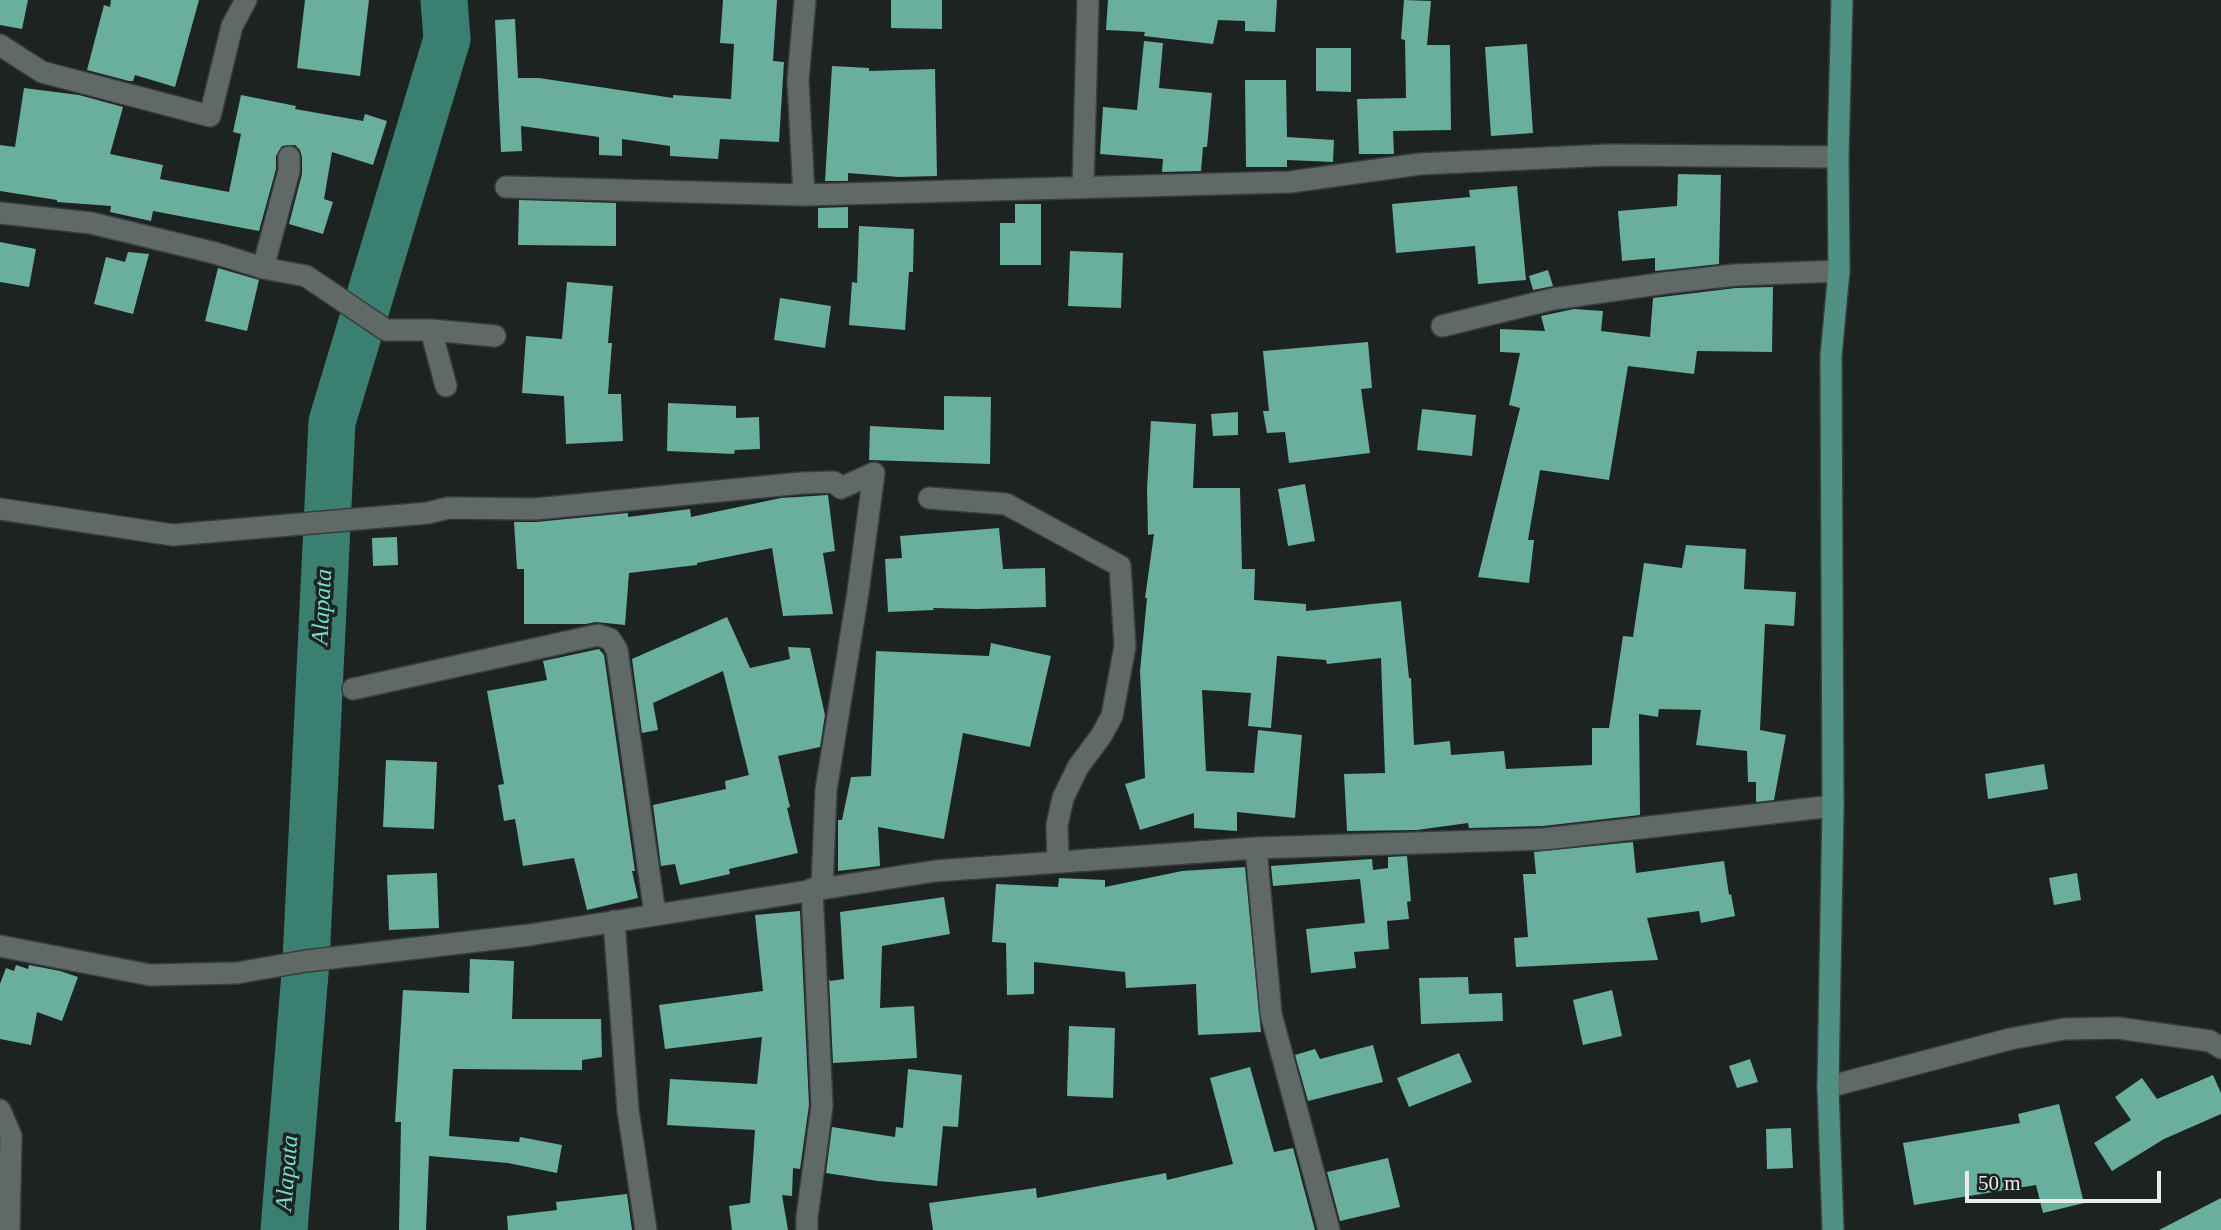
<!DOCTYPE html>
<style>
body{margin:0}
#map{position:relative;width:2221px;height:1230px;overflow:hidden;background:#1d2321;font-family:Georgia,serif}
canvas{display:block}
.scale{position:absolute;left:1965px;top:1171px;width:196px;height:32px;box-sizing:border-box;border:4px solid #e8eceb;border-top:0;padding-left:9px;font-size:21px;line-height:24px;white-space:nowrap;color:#e8eceb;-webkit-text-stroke:5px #1d2321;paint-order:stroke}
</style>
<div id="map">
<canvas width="2221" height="1230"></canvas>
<div class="scale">50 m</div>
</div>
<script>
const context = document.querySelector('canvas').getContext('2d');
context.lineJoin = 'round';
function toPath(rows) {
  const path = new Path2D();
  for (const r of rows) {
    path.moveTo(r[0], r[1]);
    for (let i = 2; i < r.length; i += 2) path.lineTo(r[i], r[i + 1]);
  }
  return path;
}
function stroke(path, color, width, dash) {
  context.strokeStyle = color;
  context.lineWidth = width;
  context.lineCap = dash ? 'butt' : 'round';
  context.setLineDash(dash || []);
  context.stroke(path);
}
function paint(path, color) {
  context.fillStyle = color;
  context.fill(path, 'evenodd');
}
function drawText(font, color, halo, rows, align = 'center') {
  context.font = font + ' Georgia,serif';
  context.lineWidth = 7;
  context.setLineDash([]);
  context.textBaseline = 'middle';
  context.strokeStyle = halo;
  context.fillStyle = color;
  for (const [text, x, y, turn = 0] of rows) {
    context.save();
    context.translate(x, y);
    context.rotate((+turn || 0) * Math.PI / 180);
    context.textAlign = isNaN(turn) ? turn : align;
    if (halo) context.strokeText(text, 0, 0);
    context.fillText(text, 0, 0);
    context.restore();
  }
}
const river = toPath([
 [284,1230,306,961,332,422,447,39,444,0]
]);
const building = toPath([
 [0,0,28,0,22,29,0,25],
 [111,0,199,0,175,87,135,75,133,81,129,81,87,70,104,5,110,7],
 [305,0,369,0,360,76,297,68],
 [723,0,777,0,773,61,784,62,779,142,720,139,718,159,670,156,670,146,622,139,622,156,599,155,599,137,521,126,522,151,501,152,495,20,515,19,518,78,539,78,673,98,673,95,731,99,734,44,720,43],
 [891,0,942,0,942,29,891,28],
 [1108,0,1277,0,1275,32,1245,31,1245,21,1218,20,1213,44,1144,36,1145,32,1106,30],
 [1404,0,1431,1,1427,45,1450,45,1451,130,1393,131,1394,154,1359,154,1357,99,1406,98,1405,40,1401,39],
 [1144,41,1163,43,1159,88,1212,93,1207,147,1203,147,1201,171,1162,172,1163,159,1100,154,1103,107,1137,110],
 [1527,44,1533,133,1491,136,1485,47],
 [1316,48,1351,48,1351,92,1316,91],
 [832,66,869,68,869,71,935,69,937,176,899,177,848,173,848,181,825,181],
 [1245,80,1286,80,1287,137,1334,140,1333,162,1287,160,1287,167,1246,167],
 [24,88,79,95,123,107,110,154,163,165,160,179,229,192,241,134,233,132,241,95,296,106,295,109,363,121,365,114,387,121,373,165,332,152,324,199,333,202,323,234,289,224,302,174,302,157,300,150,295,145,282,146,276,156,276,169,259,231,153,211,151,221,110,212,111,206,57,202,57,200,0,191,0,145,15,147],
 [1678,174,1721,175,1719,264,1655,271,1655,258,1622,261,1618,211,1677,206],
 [1517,186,1526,280,1478,284,1475,246,1396,253,1392,204,1470,197,1469,190],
 [519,200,616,203,616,246,518,245],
 [1015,204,1041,204,1041,265,1000,265,1000,223,1015,223],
 [848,207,848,228,818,228,818,208],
 [859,226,914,229,913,272,909,272,905,330,849,325,852,282,857,283],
 [0,242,36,249,29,287,0,282],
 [1070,251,1123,253,1121,308,1068,306],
 [128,252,149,254,133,314,94,304,106,257,125,262],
 [218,268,259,280,247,331,205,321],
 [1548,270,1553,286,1533,290,1529,276],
 [567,282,613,286,608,343,612,343,608,394,621,394,623,441,566,444,564,396,522,393,526,336,562,339],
 [1773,287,1772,352,1697,351,1694,374,1628,366,1609,480,1540,470,1528,540,1534,540,1529,583,1478,577,1520,408,1509,405,1520,353,1500,352,1500,329,1545,331,1541,316,1574,309,1603,311,1601,331,1650,337,1653,298,1736,288],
 [780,298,831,306,825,348,774,340],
 [1368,342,1372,388,1361,389,1370,453,1289,463,1285,432,1267,433,1263,411,1269,411,1263,351],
 [944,396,991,397,990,464,869,460,870,426,944,430],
 [668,403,736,406,736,418,759,417,760,449,735,450,734,454,667,451],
 [1422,409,1476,415,1472,456,1417,450],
 [1238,412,1238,435,1213,436,1211,414],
 [1151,421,1196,424,1193,488,1240,488,1242,569,1255,569,1254,600,1306,604,1306,611,1401,601,1409,678,1411,678,1414,745,1450,741,1451,755,1504,751,1506,769,1592,765,1592,728,1609,728,1623,636,1633,637,1644,563,1682,568,1686,545,1746,549,1744,589,1796,592,1794,626,1765,624,1760,730,1786,735,1774,800,1756,802,1756,782,1748,782,1747,751,1696,745,1701,710,1659,709,1658,717,1639,714,1640,815,1543,826,1469,828,1468,823,1417,830,1347,831,1344,774,1385,773,1381,658,1327,664,1326,660,1277,656,1271,728,1248,726,1251,693,1202,690,1206,771,1254,773,1258,730,1302,735,1295,818,1237,812,1237,831,1194,828,1194,813,1140,830,1125,784,1145,778,1140,671,1147,598,1145,598,1154,534,1148,535,1147,489],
 [1305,484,1315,541,1288,546,1278,489],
 [828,495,835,551,823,553,833,614,783,616,772,548,697,563,697,565,629,573,625,625,596,622,586,624,524,624,524,569,517,569,514,522,536,522,628,513,628,517,690,509,691,517,781,498],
 [999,528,1003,569,1045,568,1046,607,976,609,933,608,934,610,888,612,885,559,902,558,900,536],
 [397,537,398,565,373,566,372,538],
 [727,617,750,668,790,659,788,647,810,648,825,715,820,747,778,756,790,807,787,808,798,853,729,869,730,874,680,885,675,864,661,866,653,805,726,789,725,781,749,775,723,671,653,703,658,730,642,733,632,659],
 [991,643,1051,656,1030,747,963,733,944,839,878,827,880,866,838,871,838,820,842,820,851,777,871,776,876,651,989,656],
 [599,649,604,655,635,871,632,871,638,898,587,910,574,858,523,866,515,819,504,821,498,785,504,784,487,691,547,680,543,661],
 [386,760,437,762,434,829,383,827],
 [2044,764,2048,789,1988,799,1985,774],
 [1633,842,1636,873,1724,861,1729,895,1731,894,1735,916,1701,923,1699,911,1647,918,1658,960,1516,967,1514,938,1528,937,1523,874,1536,874,1534,852],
 [1407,856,1411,901,1407,902,1409,919,1387,921,1389,949,1354,952,1356,968,1311,973,1306,929,1365,923,1360,879,1273,886,1271,866,1372,859,1373,870,1388,868,1388,857],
 [1245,867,1261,1032,1198,1035,1196,984,1126,988,1125,972,1034,962,1034,994,1007,995,1006,943,992,942,996,884,1058,887,1059,878,1105,880,1105,887,1182,871],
 [437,873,439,928,389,930,387,875],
 [2077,873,2081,900,2054,905,2049,878],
 [944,897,950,934,882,946,880,1008,914,1006,917,1058,833,1063,829,978,830,981,844,979,840,912],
 [800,911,809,1105,800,1169,793,1168,792,1196,782,1195,788,1230,732,1230,729,1206,750,1203,755,1130,667,1125,670,1079,757,1084,762,1037,665,1049,659,1005,763,991,755,915],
 [470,959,514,961,512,1019,601,1019,602,1057,582,1060,582,1070,453,1069,449,1136,519,1142,520,1137,562,1145,557,1173,508,1163,429,1156,426,1230,399,1230,401,1122,395,1122,403,990,469,993],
 [16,965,28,969,29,965,60,971,78,977,62,1021,37,1012,31,1045,0,1039,0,984,6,968,14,971],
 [1468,977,1469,994,1502,993,1503,1021,1421,1024,1419,978],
 [1612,990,1622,1036,1583,1045,1573,1000],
 [1069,1026,1115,1028,1113,1098,1067,1096],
 [1373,1045,1383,1082,1308,1101,1295,1055,1315,1049,1320,1059],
 [1459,1053,1472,1082,1409,1107,1397,1078],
 [1750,1059,1758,1082,1737,1088,1729,1066],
 [1250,1067,1274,1152,1293,1148,1315,1230,933,1230,929,1203,1036,1188,1037,1198,1166,1173,1167,1180,1233,1164,1210,1078],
 [908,1069,962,1075,958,1127,943,1126,937,1186,878,1181,826,1173,832,1127,895,1137,896,1127,903,1128],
 [2213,1075,2221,1093,2221,1114,2164,1139,2112,1171,2094,1143,2131,1120,2115,1097,2142,1078,2157,1099],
 [2059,1104,2084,1203,2043,1213,2036,1185,1914,1205,1903,1143,2020,1123,2018,1114],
 [1791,1128,1793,1168,1767,1169,1766,1129],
 [1388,1158,1400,1207,1340,1221,1327,1172],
 [627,1194,632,1230,508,1230,507,1216,557,1210,556,1202],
 [2221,1198,2221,1230,2159,1230]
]);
const minor = toPath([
 [0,45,42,72,210,116,232,26,246,0],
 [506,187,804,195,1290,182,1420,164,1609,155,1838,157],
 [1083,187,1088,0],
 [804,195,798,80,805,0],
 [0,213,91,223,215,253,263,268,306,276,386,330,431,330,495,336],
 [263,268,289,171,289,157],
 [1442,326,1553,299,1665,283,1735,275,1839,271],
 [431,330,446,386],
 [929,498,1006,504,1120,566,1125,646,1112,716,1101,736,1078,767,1063,798,1057,825,1058,861],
 [0,509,173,535,428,513,448,508,535,509,802,483,834,482,841,488,874,473,858,592,826,790,822,888],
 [353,689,598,635,610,639,617,650,655,914],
 [1256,848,1271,1014,1329,1230],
 [614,921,628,1110,646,1230],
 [0,946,150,975,237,973,306,961,529,935,935,871,1256,848,1544,839,1833,806],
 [1828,1087,2010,1039,2064,1029,2118,1028,2210,1041,2221,1048],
 [0,1110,11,1136,9,1230],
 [807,1230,807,1217,822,1106,812,889]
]);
const major = toPath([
 [1833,1230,1828,1087,1833,806,1831,356,1839,271,1838,157,1842,0]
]);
const waterNames = [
 ["Alapata",323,607,-87],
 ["Alapata",288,1173,-85]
];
stroke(river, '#3b7f71', 47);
paint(building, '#6aae9e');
stroke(minor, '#383e3c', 24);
stroke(major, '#383e3c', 24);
stroke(minor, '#616967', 21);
stroke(major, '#509184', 21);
drawText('italic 24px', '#76ddc7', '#1d2321', waterNames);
</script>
